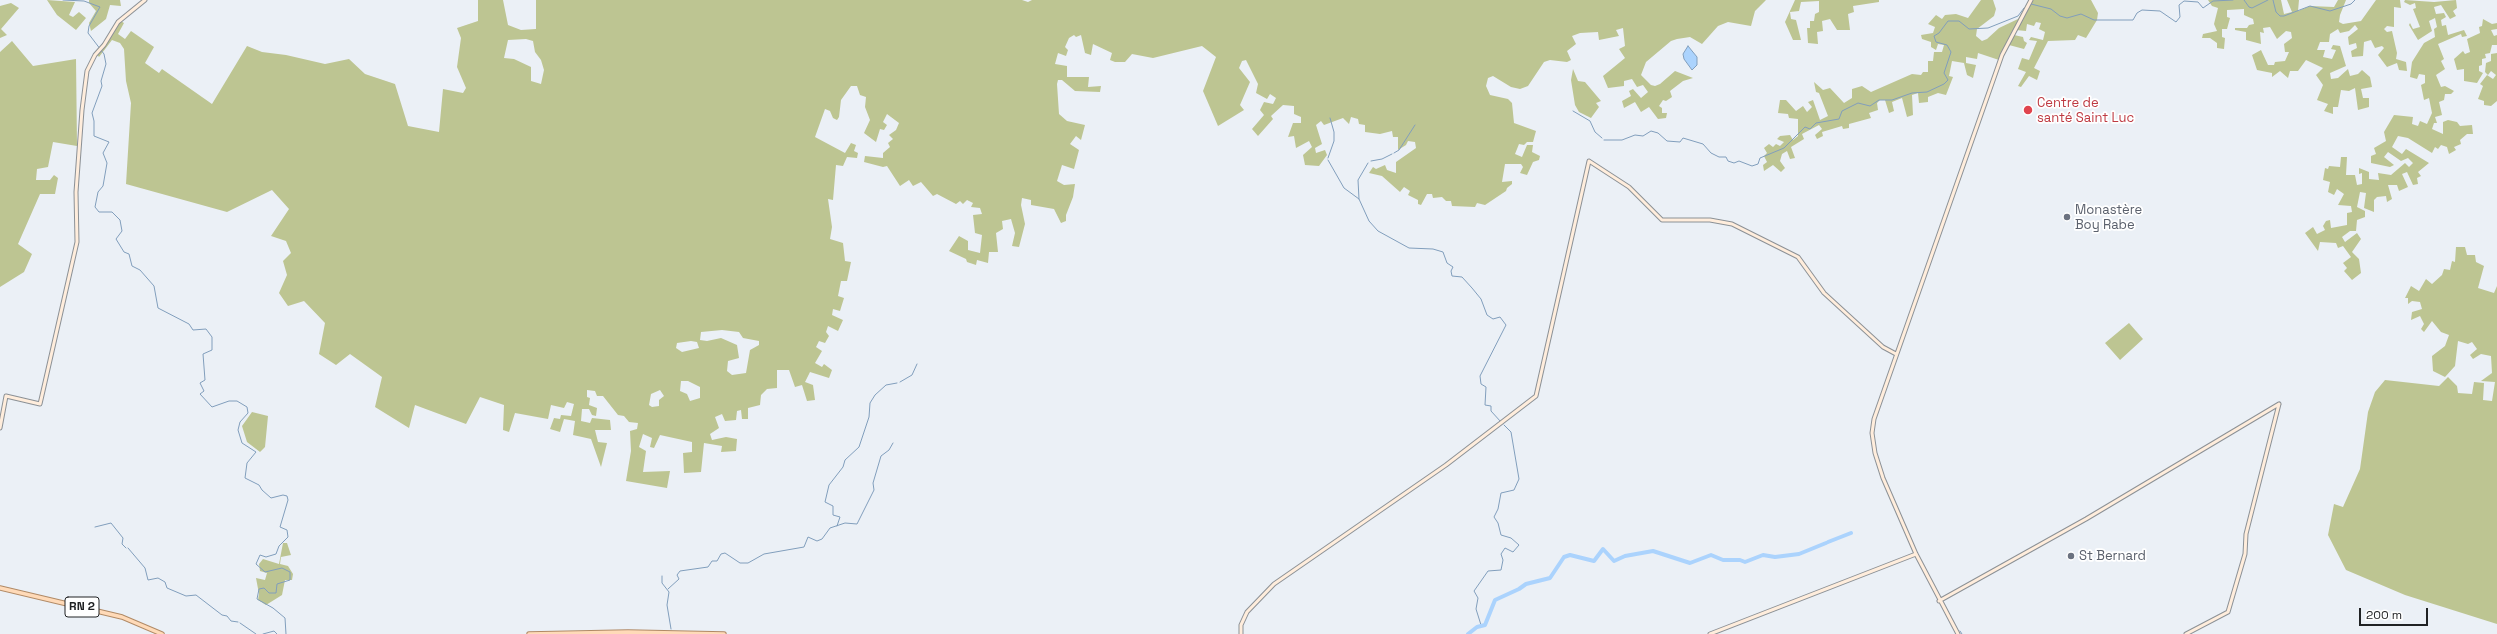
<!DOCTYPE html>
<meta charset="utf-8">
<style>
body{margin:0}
#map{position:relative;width:2497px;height:634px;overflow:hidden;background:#ebf0f6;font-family:"Space Grotesk",sans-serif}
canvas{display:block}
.scale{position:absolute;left:2359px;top:608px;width:69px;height:18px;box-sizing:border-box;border:2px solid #202224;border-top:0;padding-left:5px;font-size:12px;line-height:14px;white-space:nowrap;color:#202224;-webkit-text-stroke:3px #fff;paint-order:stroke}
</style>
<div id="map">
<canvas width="2497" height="634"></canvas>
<div class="scale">200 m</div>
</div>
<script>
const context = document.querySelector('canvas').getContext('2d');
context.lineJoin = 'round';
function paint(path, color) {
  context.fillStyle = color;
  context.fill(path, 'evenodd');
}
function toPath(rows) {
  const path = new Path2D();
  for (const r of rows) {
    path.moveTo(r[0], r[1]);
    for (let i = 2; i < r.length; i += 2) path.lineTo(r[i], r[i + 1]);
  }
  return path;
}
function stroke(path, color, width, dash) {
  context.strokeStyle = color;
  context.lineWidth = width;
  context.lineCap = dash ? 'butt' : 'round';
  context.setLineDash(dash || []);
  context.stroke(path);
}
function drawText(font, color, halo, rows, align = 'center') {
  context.font = font + ' "Space Grotesk",sans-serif';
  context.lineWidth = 3.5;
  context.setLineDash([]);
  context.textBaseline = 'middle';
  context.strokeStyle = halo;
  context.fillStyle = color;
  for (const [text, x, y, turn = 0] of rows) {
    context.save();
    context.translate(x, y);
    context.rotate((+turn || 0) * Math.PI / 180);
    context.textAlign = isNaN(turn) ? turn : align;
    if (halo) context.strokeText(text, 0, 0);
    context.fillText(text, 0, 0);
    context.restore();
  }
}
const green = toPath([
 [47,0,75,2,69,15,73,17,79,12,86,18,76,30,57,15],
 [89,0,120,0,121,6,110,5,106,19,91,31,89,23,96,11,89,3],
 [478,0,503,0,508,25,521,30,536,29,536,0,1022,0,1028,2,1032,0,1766,0,1755,11,1751,26,1728,22,1718,26,1702,44,1690,37,1677,39,1671,41,1646,62,1641,75,1651,85,1655,86,1660,84,1675,71,1693,78,1683,81,1670,91,1672,97,1666,101,1663,100,1659,106,1662,108,1662,113,1667,113,1666,118,1658,119,1649,107,1641,112,1635,102,1624,108,1622,101,1631,96,1629,91,1633,89,1641,98,1648,92,1643,85,1637,87,1632,79,1624,81,1624,86,1608,88,1603,76,1625,58,1619,49,1625,46,1623,28,1616,30,1619,36,1599,40,1598,32,1580,33,1572,36,1576,44,1567,51,1571,60,1567,62,1550,60,1544,62,1528,86,1520,89,1511,87,1493,76,1488,78,1486,86,1490,95,1508,99,1512,103,1514,123,1536,131,1533,142,1527,142,1524,145,1519,144,1515,154,1522,157,1527,145,1533,145,1532,152,1540,156,1539,160,1533,162,1527,175,1520,173,1523,167,1521,164,1505,164,1502,182,1512,181,1512,184,1507,188,1506,191,1485,205,1477,203,1475,207,1452,206,1451,201,1446,201,1442,197,1433,198,1432,194,1427,194,1421,205,1418,204,1418,200,1408,195,1410,191,1404,187,1400,192,1382,176,1369,173,1373,167,1376,169,1385,165,1387,170,1396,173,1396,162,1416,148,1415,142,1408,141,1406,145,1398,150,1398,137,1393,137,1392,131,1380,134,1365,132,1365,125,1359,124,1358,119,1351,117,1349,124,1343,118,1324,125,1321,121,1316,125,1322,144,1315,148,1316,153,1325,150,1327,155,1319,166,1305,165,1303,155,1312,147,1309,141,1296,148,1294,136,1288,137,1293,123,1301,123,1301,117,1294,114,1294,106,1283,105,1271,116,1273,119,1258,136,1252,129,1264,115,1260,110,1264,102,1273,104,1276,98,1270,94,1267,99,1256,93,1258,84,1246,60,1242,61,1239,68,1250,82,1240,105,1244,110,1218,126,1203,91,1216,57,1202,46,1153,58,1132,54,1125,62,1115,62,1110,60,1112,53,1093,44,1091,55,1085,53,1081,35,1076,37,1074,35,1069,38,1065,47,1068,50,1066,56,1058,53,1055,64,1067,66,1067,77,1089,77,1088,87,1101,86,1100,92,1075,91,1062,80,1058,80,1057,84,1059,114,1067,121,1085,125,1081,140,1076,136,1070,144,1079,150,1074,169,1062,165,1057,181,1064,185,1075,184,1073,197,1066,215,1066,221,1061,223,1054,209,1031,205,1031,200,1022,198,1021,205,1025,224,1019,247,1012,246,1015,233,1011,219,1002,221,1003,229,996,233,998,252,989,252,988,263,977,260,976,265,967,262,966,259,949,251,959,236,968,241,968,250,980,253,982,235,975,233,973,215,982,214,980,208,971,207,973,203,967,200,963,204,960,201,956,204,937,194,933,196,921,182,913,186,909,180,900,186,887,166,883,167,864,162,865,156,883,158,883,153,890,147,888,143,893,139,889,135,896,130,899,123,887,114,883,122,887,125,884,130,880,129,876,142,864,133,870,120,865,107,866,97,860,95,857,86,851,86,841,100,839,117,837,120,833,118,830,111,825,109,815,137,845,153,851,143,856,145,854,151,858,153,857,158,847,157,843,166,836,165,833,200,828,199,832,227,830,239,843,243,845,261,851,262,847,281,841,281,838,296,844,298,840,311,833,309,832,315,843,320,838,331,828,326,826,332,829,336,825,343,819,341,816,347,822,351,815,363,822,367,824,364,832,370,829,378,810,372,805,382,813,385,815,400,807,401,802,385,795,387,789,370,777,370,777,388,767,389,761,395,760,405,748,408,748,419,742,419,741,410,737,411,736,420,725,421,722,414,715,417,719,428,710,434,712,440,726,437,737,439,736,451,721,452,722,446,704,443,701,472,684,473,683,453,692,452,692,442,660,435,654,448,650,447,652,438,643,434,639,447,646,451,643,472,670,471,667,488,626,481,631,451,630,431,637,429,638,423,629,422,624,416,618,415,603,396,597,396,595,391,587,390,587,397,590,398,589,405,597,408,596,416,592,415,589,409,582,409,581,421,590,423,592,418,610,420,611,430,595,430,598,442,607,443,601,467,591,439,573,435,575,421,564,419,560,432,550,429,554,418,560,419,561,415,571,416,574,404,567,402,564,408,551,405,548,419,515,413,509,432,503,430,504,405,480,397,466,424,415,405,409,428,375,407,382,377,350,354,336,365,319,354,325,323,304,301,288,306,279,293,287,275,283,261,291,253,286,241,271,236,289,209,272,190,227,212,126,184,131,103,126,81,124,49,120,43,112,40,99,57,95,52,102,46,119,20,124,23,118,34,125,39,131,31,154,47,145,63,159,73,162,69,212,104,247,46,262,52,286,55,325,64,349,59,365,74,395,84,408,126,439,132,443,89,463,93,466,88,457,67,461,38,457,28,478,21],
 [526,39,533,41,535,52,541,60,544,70,541,84,531,81,531,67,514,59,504,58,508,40],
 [722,330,739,332,743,338,759,341,759,345,750,350,746,373,732,375,727,371,728,361,739,358,737,345,721,338,707,341,700,340,701,332],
 [691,341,697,342,699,348,682,352,676,348,677,343],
 [681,381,688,381,700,387,700,398,690,401,687,394,680,391],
 [660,390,664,396,659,400,659,406,652,407,649,405,651,394],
 [1795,0,1879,0,1879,2,1853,6,1854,12,1848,14,1850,30,1837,30,1830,19,1822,21,1823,31,1817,32,1818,44,1808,43,1807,28,1810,28,1810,21,1814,21,1815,14,1819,12,1819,1,1801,2,1799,11,1790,12,1791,19,1796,20,1801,40,1793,40,1785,22],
 [1981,0,1993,0,1996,9,1994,16,1977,29,1976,36,1982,41,1987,39,1999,28,2018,19,2029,0,2091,0,2098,13,2097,20,2086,38,2078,35,2075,40,2048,41,2034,68,2040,71,2037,80,2029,76,2021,87,2018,86,2026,72,2018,69,2022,58,2029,60,2037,41,2029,40,2031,37,2043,40,2045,32,2039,29,2041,23,2036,22,2034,26,2027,24,2026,31,2016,30,2014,35,2023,37,2024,41,2027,43,2024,49,2009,45,1999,60,1978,53,1977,59,1966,57,1966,63,1976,65,1973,78,1967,75,1964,63,1952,61,1949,76,1953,77,1946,95,1938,93,1928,97,1928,102,1919,103,1918,93,1912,95,1913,115,1907,117,1902,98,1892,102,1894,111,1889,113,1885,100,1880,100,1877,103,1878,110,1869,113,1871,118,1849,124,1849,128,1843,129,1842,126,1822,132,1823,136,1817,139,1815,135,1822,129,1819,125,1802,134,1804,139,1791,147,1795,158,1790,159,1787,151,1782,154,1780,161,1785,168,1781,172,1773,165,1764,171,1763,165,1767,162,1764,156,1767,153,1764,148,1769,144,1773,147,1776,144,1780,146,1784,142,1777,139,1780,136,1790,135,1793,140,1798,136,1798,119,1789,118,1788,114,1778,113,1780,100,1786,100,1796,111,1803,106,1807,112,1812,107,1808,102,1813,100,1820,120,1828,116,1819,93,1816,92,1814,82,1823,90,1830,88,1844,103,1852,98,1852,89,1862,86,1871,92,1912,74,1921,75,1923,72,1928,72,1928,61,1933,61,1934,52,1942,52,1944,45,1938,44,1936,50,1931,47,1931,42,1922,39,1921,35,1933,33,1935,27,1928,24,1936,15,1942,19,1945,15,1956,14,1968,18],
 [2208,0,2281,0,2284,14,2292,12,2287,0,2299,0,2298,11,2310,6,2334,7,2338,0,2346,0,2340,15,2339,22,2343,24,2361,21,2376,0,2400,0,2401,8,2394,7,2394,27,2387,26,2384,29,2387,32,2392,31,2397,53,2396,59,2406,62,2407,71,2399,70,2397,63,2387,67,2378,55,2384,48,2382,46,2375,48,2371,40,2364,42,2363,56,2352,57,2351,51,2357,48,2356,43,2349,45,2348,37,2358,29,2355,25,2349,31,2340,33,2338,29,2330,34,2329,42,2320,42,2317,50,2325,50,2323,57,2332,59,2336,50,2331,49,2333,45,2340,46,2346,66,2330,73,2331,79,2338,78,2348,69,2350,76,2358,74,2362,70,2370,77,2372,87,2361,89,2363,98,2369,98,2369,107,2358,110,2355,88,2349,91,2341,90,2338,107,2333,107,2333,114,2324,111,2328,104,2317,100,2323,85,2316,75,2323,68,2306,60,2298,71,2290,71,2288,78,2280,71,2272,77,2272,73,2257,70,2252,55,2261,50,2268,65,2274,65,2275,62,2285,61,2289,52,2285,52,2284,44,2292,38,2291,32,2286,31,2277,39,2270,27,2263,28,2264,33,2260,32,2261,44,2246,40,2246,32,2235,30,2235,28,2247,28,2249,25,2254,24,2253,19,2244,15,2244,9,2227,10,2227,17,2230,18,2227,29,2222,29,2222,37,2225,38,2224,49,2217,48,2217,43,2210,38,2202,38,2203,34,2217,31,2214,24,2218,8,2212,6],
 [2405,0,2434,2,2456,0,2457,8,2453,11,2456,16,2450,19,2441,5,2434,7,2436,14,2444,13,2446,17,2441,20,2442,26,2446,25,2448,35,2464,30,2467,36,2462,37,2461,34,2438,44,2444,59,2441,61,2445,69,2436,75,2441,87,2445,86,2454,91,2451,94,2445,94,2444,100,2439,102,2442,115,2435,117,2437,123,2434,123,2432,129,2443,134,2443,122,2448,120,2457,122,2460,126,2472,125,2473,134,2467,134,2460,140,2461,144,2454,147,2456,150,2449,154,2447,147,2441,145,2438,149,2435,147,2432,153,2408,138,2398,136,2392,147,2402,154,2406,149,2429,163,2418,172,2421,176,2417,178,2418,184,2413,185,2407,172,2402,174,2408,187,2399,191,2397,185,2388,185,2392,199,2387,202,2386,196,2377,197,2374,200,2374,212,2364,208,2366,193,2360,192,2357,207,2365,211,2365,217,2357,220,2356,231,2350,231,2342,237,2345,242,2357,233,2361,239,2352,252,2359,259,2361,273,2352,280,2344,271,2347,268,2343,263,2351,257,2343,246,2338,248,2336,243,2320,242,2318,251,2305,233,2313,227,2317,234,2325,230,2323,226,2326,221,2330,220,2331,228,2347,225,2347,213,2352,212,2351,206,2338,205,2344,194,2337,189,2334,195,2328,192,2330,182,2323,180,2325,168,2328,169,2329,166,2340,167,2341,157,2347,157,2346,175,2355,175,2357,185,2362,184,2362,173,2359,174,2359,168,2369,172,2369,179,2379,180,2378,173,2391,175,2405,163,2409,167,2413,163,2408,158,2401,161,2388,152,2384,157,2394,165,2390,167,2371,163,2371,156,2376,154,2374,148,2386,141,2384,132,2394,115,2413,117,2412,124,2418,126,2420,121,2427,124,2432,113,2429,98,2424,100,2421,85,2425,83,2425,75,2419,74,2417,79,2410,77,2412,62,2424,43,2435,37,2434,29,2437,27,2435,18,2429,21,2432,31,2418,40,2409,25,2410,23,2413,29,2420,27,2413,9,2416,8,2415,3,2410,5,2404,2],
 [11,3,19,8,1,29,7,35,0,38,0,6],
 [2483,19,2492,24,2497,23,2497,29,2491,30,2494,36,2497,35,2497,45,2492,45,2490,53,2485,54,2486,58,2482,59,2482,65,2479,66,2479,71,2483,73,2477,83,2464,81,2464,69,2457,70,2454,59,2463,51,2465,54,2470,52,2467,39,2480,33,2479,27,2482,26],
 [12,41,33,66,76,59,77,146,53,142,48,167,37,169,36,180,50,180,54,175,58,178,55,194,40,194,18,244,32,254,24,272,0,287,0,52],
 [2497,53,2497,101,2491,106,2484,105,2484,101,2478,99,2483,86,2480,84,2487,75,2493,79,2496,75,2491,71,2488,75,2485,72,2486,63,2491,61,2491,54],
 [1573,69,1578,81,1585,82,1601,101,1596,103,1599,107,1591,118,1579,112,1575,105,1571,80],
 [2456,247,2465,247,2467,255,2475,255,2476,262,2484,266,2478,288,2494,293,2497,286,2497,624,2405,595,2346,570,2328,535,2334,504,2343,507,2360,469,2368,412,2375,392,2385,380,2439,386,2448,377,2457,386,2458,393,2472,394,2474,382,2484,383,2483,400,2492,401,2495,382,2481,381,2492,373,2491,356,2481,354,2473,359,2470,355,2477,349,2472,342,2468,344,2458,341,2455,366,2445,377,2433,371,2432,356,2445,346,2449,335,2441,332,2432,321,2424,332,2421,329,2424,324,2420,316,2411,320,2412,312,2422,309,2420,302,2412,301,2408,304,2408,298,2405,298,2411,286,2419,291,2426,279,2432,284,2442,275,2444,269,2450,270,2452,261,2455,262],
 [2129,323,2143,339,2120,360,2105,343],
 [252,412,268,416,265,447,260,452,247,442,242,426],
 [283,543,287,543,291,555,281,557,280,564,288,566,293,574,292,580,285,580,282,595,266,605,258,600,259,594,256,578,265,580,267,573,260,571,259,564,263,559,279,564]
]);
const water = toPath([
 [1688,46,1697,57,1697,65,1692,70,1684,59,1683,54,1688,46]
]);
const stream = toPath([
 [63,0,84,1,100,7,89,26,88,33,104,54,106,64,101,81,102,86,92,113,94,121,94,136,109,142,103,153,107,163,103,186,98,192,95,207,99,212,112,212,120,220,122,231,116,239,124,252,129,254,132,266,140,270,154,286,158,308,189,324,193,330,206,329,212,337,212,350,203,354,205,380,200,383,204,391,200,394,212,407,229,401,237,401,247,407,248,413,240,422,238,430,242,443,256,452,247,463,245,478,259,485,262,490,271,498,283,495,287,496,288,500,280,527,287,530,288,537,279,546,276,554,266,557,260,555,256,564,265,572,282,568,290,572,290,580,277,584,276,593,269,593,264,588,259,589,257,599,273,608,285,618,286,634],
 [2244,0,2249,7,2252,8,2268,0],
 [2273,0,2276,12,2280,16,2284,16,2310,6,2330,11,2351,4,2355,0],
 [2031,4,2051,9,2060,16,2067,18,2081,14,2094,20,2133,20,2137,13,2142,10,2160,11,2176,22,2180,17,2179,5,2184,1,2198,2,2203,8,2213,1,2233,0],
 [1573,111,1590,121,1595,132,1602,138],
 [1604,140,1622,140,1635,135,1643,136,1651,131,1658,133,1667,141,1680,142,1683,138,1703,144,1711,153,1719,157,1726,157,1728,161,1734,163,1739,161,1752,166,1758,164,1760,158,1784,148,1805,127,1810,129,1816,123,1839,119,1842,111,1858,103,1870,106,1879,100,1892,100,1912,93,1927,92,1944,84,1948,80,1944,73,1951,52,1947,45,1936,42,1934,36,1939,33,1948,21,1959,21,1969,29,1988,28,2018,16,2024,8],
 [1394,153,1399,150,1415,125],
 [1328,158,1334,141,1334,132,1330,118],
 [1328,160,1344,188,1359,199,1369,221,1378,231,1409,248,1433,249,1443,252,1447,263,1453,267,1451,271,1452,276,1462,277,1472,288,1481,299,1487,315,1493,319,1500,317,1506,325,1480,376,1481,384,1486,387,1485,405,1491,406,1491,411,1501,422],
 [1371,161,1382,159,1392,154],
 [1359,199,1358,180,1368,163],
 [900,382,912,375,917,364],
 [837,526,840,517,833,515,833,506,825,502,829,485,843,467,845,460,859,447,869,417,870,403,875,395,886,385,897,383],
 [95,527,111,523,123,538,122,544,126,548],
 [128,548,145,568,148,580,158,578,165,582,167,588,186,596,196,595,222,615,227,616,231,621,238,622],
 [662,576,662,583,669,592,667,605,671,629],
 [668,589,679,579,677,575,680,571,708,567,712,561,717,561,721,554,725,553,740,563,748,563,764,554,804,547,808,537,817,541,822,539,830,528,845,523,857,524,874,490,873,483,881,456,889,450,893,443],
 [240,623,256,634],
 [1481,625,1476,609,1478,598,1474,591,1488,571,1501,570,1503,560,1501,554,1505,548,1513,552,1519,545,1511,538,1501,535,1498,523,1494,517,1498,509,1501,493,1514,490,1519,479,1511,432,1504,425],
 [1960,631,1962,634],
 [263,634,274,631,277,634]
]);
const river = toPath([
 [1828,542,1851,533],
 [1468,634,1477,627,1485,625,1495,600,1519,589,1526,584,1550,578,1564,557,1570,555,1594,561,1603,549,1614,561,1625,556,1653,551,1690,563,1711,555,1723,560,1740,560,1745,562,1763,555,1775,557,1799,554,1826,543]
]);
const secondary = toPath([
 [0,428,6,396,40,404,43,391,77,242,76,192,82,110,87,71,95,55,104,45,118,22,145,0],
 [1939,601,2086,519,2279,404],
 [1241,634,1241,625,1247,612,1274,584,1446,465,1536,396,1589,161,1629,187,1662,220,1710,220,1732,224,1798,257,1824,293,1883,347,1896,354],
 [1710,634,1916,554],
 [1958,634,1916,554,1883,478,1875,453,1872,433,1874,419,2002,55,2031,0],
 [2186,634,2228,612,2245,554,2246,534,2279,404]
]);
const primary = toPath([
 [0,588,122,617,162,634],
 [529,634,628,632,724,634]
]);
const markers = [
 [2028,110,5,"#e0444e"],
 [2067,217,4,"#6b7280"],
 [2071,556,4,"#6b7280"]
];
const shields = [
 [82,607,34]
];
const shieldNames = [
 ["RN 2",82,607]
];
const healthNames = [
 ["Centre de",2037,103],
 ["santé Saint Luc",2037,118]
];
const worshipNames = [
 ["Monastère",2075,210],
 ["Boy Rabe",2075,225],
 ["St Bernard",2079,556]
];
paint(green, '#bdc592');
paint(water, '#abd3fd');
stroke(water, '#819ebc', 1);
stroke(stream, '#819ebc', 1);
stroke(river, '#abd3fd', 4);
stroke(secondary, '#8c9196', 5);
stroke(primary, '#b18a66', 5.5);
stroke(secondary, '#ffeddc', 3);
stroke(primary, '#ffdab8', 3.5);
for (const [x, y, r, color] of markers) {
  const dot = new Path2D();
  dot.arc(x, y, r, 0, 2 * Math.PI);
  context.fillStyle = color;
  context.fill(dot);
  stroke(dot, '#fff', 1.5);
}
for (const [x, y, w] of shields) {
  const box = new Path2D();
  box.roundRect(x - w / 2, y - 10, w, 20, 3);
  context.fillStyle = '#fff';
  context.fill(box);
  stroke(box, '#202224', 1);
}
drawText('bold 12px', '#202224', null, shieldNames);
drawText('13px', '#be3a42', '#fff', healthNames, 'left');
drawText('13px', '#5b616d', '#fff', worshipNames, 'left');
</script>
